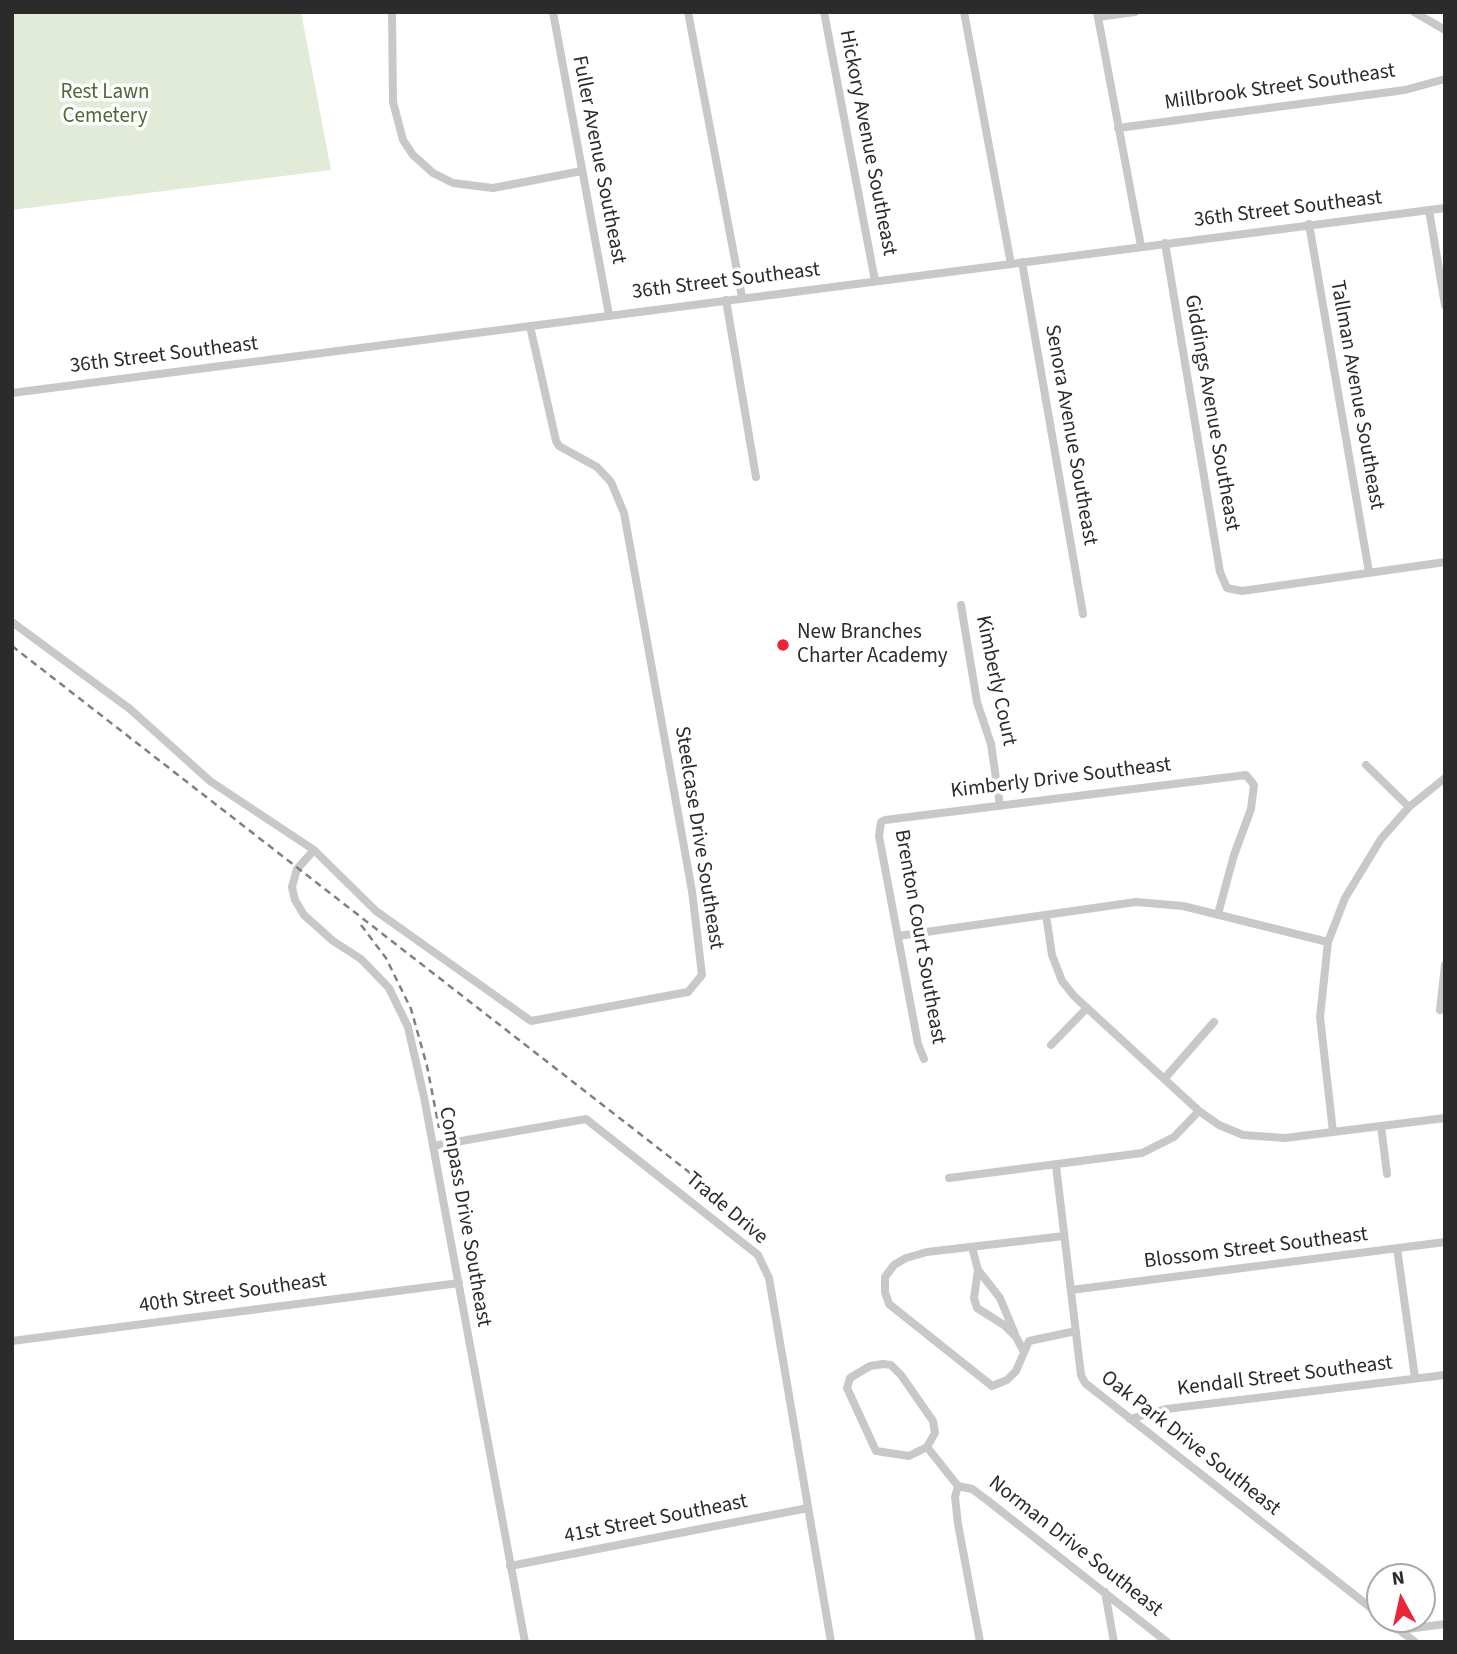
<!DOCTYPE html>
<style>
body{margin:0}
#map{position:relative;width:1457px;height:1654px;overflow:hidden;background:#fff;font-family:"Source Sans 3",sans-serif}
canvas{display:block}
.frame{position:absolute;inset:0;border:14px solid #2b2b2b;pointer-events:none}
.north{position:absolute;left:1366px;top:1563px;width:70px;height:70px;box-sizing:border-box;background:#fff;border:2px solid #aaa;border-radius:50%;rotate:352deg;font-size:19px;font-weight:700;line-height:28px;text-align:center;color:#2b2b2b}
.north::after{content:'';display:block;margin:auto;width:24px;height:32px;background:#eb2536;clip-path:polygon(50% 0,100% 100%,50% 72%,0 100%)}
</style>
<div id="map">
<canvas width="1457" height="1654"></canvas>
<div class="frame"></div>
<div class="north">N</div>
</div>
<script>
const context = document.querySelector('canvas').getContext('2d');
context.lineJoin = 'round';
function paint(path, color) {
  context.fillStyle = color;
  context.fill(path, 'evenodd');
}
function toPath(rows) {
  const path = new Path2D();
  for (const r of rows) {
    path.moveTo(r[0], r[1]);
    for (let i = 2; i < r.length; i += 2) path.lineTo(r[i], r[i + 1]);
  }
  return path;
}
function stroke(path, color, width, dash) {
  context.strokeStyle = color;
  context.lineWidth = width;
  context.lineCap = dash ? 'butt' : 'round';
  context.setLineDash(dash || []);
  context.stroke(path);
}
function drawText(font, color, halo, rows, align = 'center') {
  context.font = font + ' "Source Sans 3",sans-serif';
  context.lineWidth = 7;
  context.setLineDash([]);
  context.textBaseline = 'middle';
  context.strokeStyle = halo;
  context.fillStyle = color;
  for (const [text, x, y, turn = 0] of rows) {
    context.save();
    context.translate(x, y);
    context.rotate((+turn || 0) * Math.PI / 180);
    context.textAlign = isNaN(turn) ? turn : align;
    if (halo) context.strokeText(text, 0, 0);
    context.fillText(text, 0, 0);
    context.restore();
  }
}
const green = toPath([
 [12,12,301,12,331,170,12,210]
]);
const minor = toPath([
 [392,12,393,102,403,140,413,155,433,173,453,183,493,188,582,171],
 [553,12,609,315],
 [688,12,742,297],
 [824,12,875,281],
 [964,12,1011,264],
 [1097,12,1141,246],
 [1414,12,1445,30],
 [1098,17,1135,12],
 [1118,128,1405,90,1445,79],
 [1429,210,1445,305],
 [1309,224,1369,572],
 [1165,243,1220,572,1227,588,1242,591,1445,562],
 [1022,262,1083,614],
 [726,300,756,477],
 [12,393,1445,208],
 [961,605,977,702,991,744,1000,806],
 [12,622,130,709,210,781,314,850,376,911,531,1021,688,992,702,975,692,891,624,513,611,482,597,467,559,446,556,441,530,326],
 [1366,765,1409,807],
 [314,850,297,869,292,887,295,900,304,915,333,941,361,959,389,988,408,1027,424,1097,525,1642],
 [1046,915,1052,955,1062,981,1074,996,1199,1111,1219,1125,1243,1135,1285,1138,1445,1118],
 [898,936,1136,902,1183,906,1328,942],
 [1440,1010,1445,965],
 [1051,1045,1087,1008],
 [924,1059,918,1044,879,836,881,822,885,820,1246,775,1254,785,1251,809,1234,855,1218,914],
 [1165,1078,1214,1022],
 [1381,1126,1387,1174],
 [1333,1132,1320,1017,1328,942,1345,898,1381,839,1409,807,1445,778],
 [433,1146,586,1119,758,1255,769,1278,831,1642],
 [1056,1166,1081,1375,1085,1383,1380,1615],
 [949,1178,1142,1153,1174,1137,1199,1111],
 [1064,1236,927,1252,906,1258,894,1265,885,1277,885,1292,889,1304,992,1386,1007,1380,1016,1371,1029,1341,1076,1331],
 [972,1247,978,1270,974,1298,977,1308,1004,1325,1016,1337,1023,1350],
 [1397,1248,1415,1378],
 [978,1270,1000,1298,1015,1334],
 [1071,1290,1445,1242],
 [12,1341,459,1283],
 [883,1364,891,1365,901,1375,933,1421,935,1433,927,1447,909,1456,876,1451,847,1388,850,1378,870,1366,883,1364],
 [1130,1419,1166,1409,1445,1375],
 [927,1447,958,1486],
 [958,1486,972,1489,987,1500,1167,1642],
 [958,1486,955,1497,958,1524,980,1642],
 [510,1566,808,1508],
 [1105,1592,1114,1642],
 [1385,1619,1415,1642],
 [1400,1630,1445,1624]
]);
const rail = toPath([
 [12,646,707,1186],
 [361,925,386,958,411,1009,427,1066,439,1128]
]);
const markers = [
 [783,645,7,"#eb2536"]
];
const streetNames = [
 ["Millbrook Street Southeast",1280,88,-8],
 ["Hickory Avenue Southeast",867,143,79],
 ["Fuller Avenue Southeast",598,160,79],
 ["36th Street Southeast",1288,210,-7],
 ["36th Street Southeast",726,282,-7],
 ["36th Street Southeast",164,356,-7],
 ["Tallman Avenue Southeast",1356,395,80],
 ["Giddings Avenue Southeast",1211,413,80],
 ["Senora Avenue Southeast",1070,435,80],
 ["Kimberly Court",995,681,78],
 ["Kimberly Drive Southeast",1061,779,-7],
 ["Steelcase Drive Southeast",698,838,81],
 ["Brenton Court Southeast",919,937,80],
 ["Trade Drive",726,1209,40],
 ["Compass Drive Southeast",464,1217,80],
 ["Blossom Street Southeast",1256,1249,-7],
 ["40th Street Southeast",233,1294,-8],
 ["Kendall Street Southeast",1285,1377,-7],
 ["Oak Park Drive Southeast",1190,1444,38],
 ["41st Street Southeast",656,1520,-11],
 ["Norman Drive Southeast",1075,1547,38]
];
const parkNames = [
 ["Rest Lawn",105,93],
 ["Cemetery",105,117]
];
const poiNames = [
 ["New Branches",797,633],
 ["Charter Academy",797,657]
];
paint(green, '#e2ead8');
stroke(minor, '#c8c8c8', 8);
stroke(rail, '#808080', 2.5, [7, 5]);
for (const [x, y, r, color] of markers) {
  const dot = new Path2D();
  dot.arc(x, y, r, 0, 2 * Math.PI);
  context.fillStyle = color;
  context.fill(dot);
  stroke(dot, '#fff', 2.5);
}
drawText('21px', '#2b2b2b', '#fff', streetNames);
drawText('21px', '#4f6838', '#fff', parkNames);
drawText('21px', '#2b2b2b', '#fff', poiNames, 'left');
</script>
